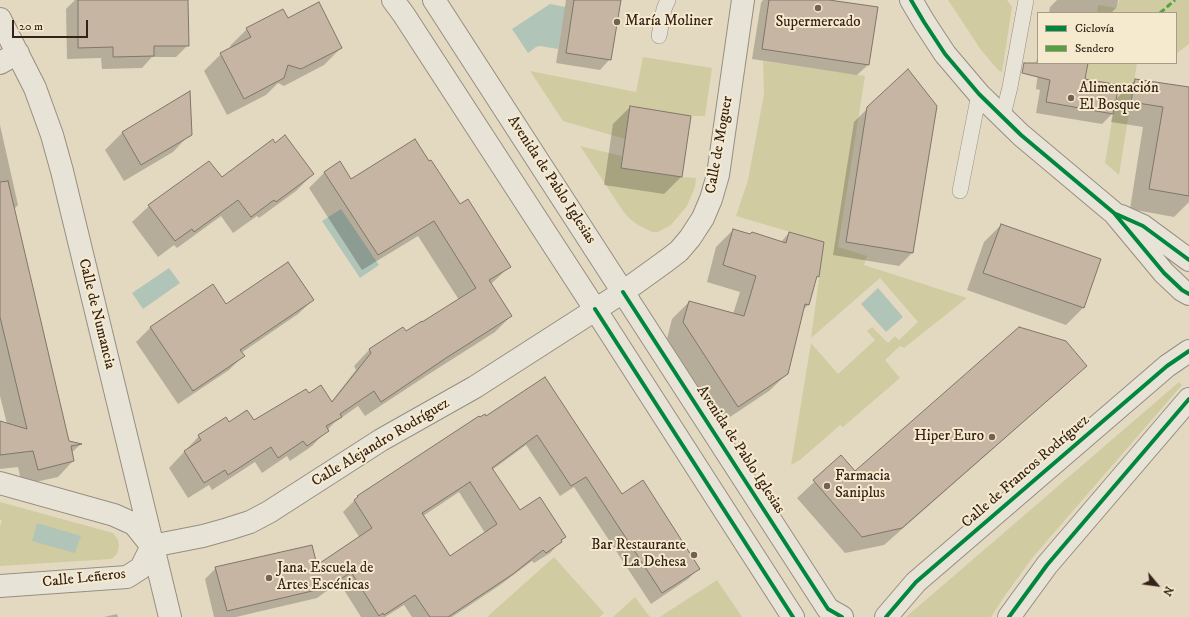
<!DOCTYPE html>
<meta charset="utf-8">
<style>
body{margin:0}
#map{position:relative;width:1189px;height:617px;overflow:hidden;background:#e3d9c1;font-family:"IM FELL DW Pica",serif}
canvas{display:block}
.legend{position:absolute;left:1037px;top:12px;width:140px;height:52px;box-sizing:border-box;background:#f6eace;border:1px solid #a89a86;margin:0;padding:5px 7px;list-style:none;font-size:12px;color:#342219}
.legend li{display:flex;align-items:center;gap:8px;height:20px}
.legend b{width:20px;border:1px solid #a89a86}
.north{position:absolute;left:1137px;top:565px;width:40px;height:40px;-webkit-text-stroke:3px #f6eace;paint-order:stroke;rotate:119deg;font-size:11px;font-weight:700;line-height:16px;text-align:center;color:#342219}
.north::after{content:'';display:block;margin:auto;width:14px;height:18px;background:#342219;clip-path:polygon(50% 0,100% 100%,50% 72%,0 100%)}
.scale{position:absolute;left:12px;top:20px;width:76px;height:18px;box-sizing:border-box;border:2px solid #342219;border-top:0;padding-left:5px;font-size:12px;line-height:14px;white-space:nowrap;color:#342219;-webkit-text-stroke:3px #f6eace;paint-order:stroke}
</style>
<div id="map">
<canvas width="1189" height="617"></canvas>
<ul class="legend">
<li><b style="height:5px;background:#00873e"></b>Ciclovía</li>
<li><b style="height:5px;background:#53a240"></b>Sendero</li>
</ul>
<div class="north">N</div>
<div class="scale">20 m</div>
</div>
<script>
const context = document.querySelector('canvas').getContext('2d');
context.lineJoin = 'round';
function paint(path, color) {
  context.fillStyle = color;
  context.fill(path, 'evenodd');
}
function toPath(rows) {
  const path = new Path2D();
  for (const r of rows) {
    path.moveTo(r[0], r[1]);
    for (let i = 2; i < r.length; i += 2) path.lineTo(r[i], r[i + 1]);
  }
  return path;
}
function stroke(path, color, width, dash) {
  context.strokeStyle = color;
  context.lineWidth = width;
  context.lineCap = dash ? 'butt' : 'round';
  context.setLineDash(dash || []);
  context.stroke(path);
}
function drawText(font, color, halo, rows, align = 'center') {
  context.font = font + ' "IM FELL DW Pica",serif';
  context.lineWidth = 4;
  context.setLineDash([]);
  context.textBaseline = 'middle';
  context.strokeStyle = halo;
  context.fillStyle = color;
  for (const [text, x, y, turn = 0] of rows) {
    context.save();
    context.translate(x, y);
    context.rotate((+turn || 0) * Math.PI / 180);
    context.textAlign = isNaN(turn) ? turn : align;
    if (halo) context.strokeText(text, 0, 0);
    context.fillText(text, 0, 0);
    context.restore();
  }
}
const green = toPath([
 [948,0,1007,0,1012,7,1002,72,999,71,981,50],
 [1119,0,1189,0,1189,44,1176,54,1176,13,1097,13,1098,5,1117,8],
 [643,57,712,68,705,116,691,116,630,106,625,139,563,121,530,71,636,92],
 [763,61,865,76,838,247,867,256,864,265,967,298,904,348,900,346,885,360,900,378,843,427,840,425,800,460,791,465,811,343,838,374,875,340,867,331,872,327,888,343,895,336,899,340,918,322,880,278,811,338,824,242,736,216,748,180,764,94],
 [1088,63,1137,63,1119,175,1105,163,1118,85,1085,79],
 [580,146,622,156,621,168,682,177,696,178,695,187,687,206,671,225,658,232,652,232,638,225,629,218,623,211],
 [1179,382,1182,385,1033,557,1006,594,991,617,906,617],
 [0,502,113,533,118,540,119,546,117,554,112,559,0,566,0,527,2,520,0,520],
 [554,557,604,613,600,617,487,617],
 [717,580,742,617,660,617,672,609],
 [635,597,650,617,613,617]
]);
const water = toPath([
 [550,4,565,7,558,49,540,46,536,47,528,53,512,29],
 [341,209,379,265,360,278,322,221],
 [169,268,180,283,143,309,132,293],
 [878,288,903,317,886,332,861,304],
 [37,523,81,536,75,553,32,541]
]);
const shadow = toPath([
 [75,0,187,0,188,45,176,57,152,57,142,68,102,69,101,58,67,59,66,9],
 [566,0,619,0,610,59,600,70,556,63],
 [763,0,823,0,877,8,868,65,857,75,752,59,761,3],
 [1057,0,1118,0,1117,7,1111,13,1049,13,1050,7],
 [287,20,341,48,324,65,284,86,278,83,266,95,227,115,204,71,221,54,232,49,230,46,247,29],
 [1038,52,1038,63,1087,63,1084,80,1115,100,1135,80,1189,88,1189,202,1174,217,1130,209,1143,127,1111,122,1113,113,1102,124,1036,113,1040,90,1036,89,1038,72,1035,71],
 [189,93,190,134,173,152,124,181,105,150,122,133],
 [936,106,912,253,899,266,833,255,854,122,868,108],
 [630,107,681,177,664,194,604,185,613,124],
 [0,125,18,205,13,210,69,442,80,445,71,453,73,461,58,477,22,485,18,467,0,469,0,422,7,424,0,396],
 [275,144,313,174,296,191,259,218,257,216,233,233,221,216,177,248,174,245,158,257,132,222,149,206,221,178],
 [325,172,351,180,460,205,509,267,491,284,511,316,495,332,429,374,365,416,358,406,334,423,312,446,290,461,287,456,262,473,255,462,212,490,209,485,188,498,169,468,199,436,228,424,254,421,309,394,331,402,356,370,354,366,369,350,403,328,406,332,459,300,418,236,362,270,309,188],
 [1001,225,1100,259,1083,308,1066,325,967,290,984,242],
 [733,230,781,242,789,233,818,276,815,279,808,305,803,310,787,374,769,391,721,423,667,339,672,319,689,302,733,314,740,292,707,282,716,247],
 [212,286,226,306,313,300,298,314,241,353,243,356,229,370,178,404,136,342,150,328],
 [1086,366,1069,382,884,545,845,553,797,498,841,457,855,473],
 [545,378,621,495,699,568,688,579,651,604,574,487,560,496,526,445,492,470,520,511,565,537,550,553,534,563,532,561,500,585,452,617,412,617,404,605,385,617,361,617,339,582,317,598,236,617,214,617,205,579,216,568,317,566,360,538,343,512,358,497,486,417],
 [459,492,485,533,449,557,423,516],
 [117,614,118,617,104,617]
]);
const building = toPath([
 [78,0,188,0,189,46,154,46,154,56,113,57,113,47,78,48,78,0],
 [574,0,621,0,611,60,566,53,574,0],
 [769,0,829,0,878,7,869,65,762,49,769,0],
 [319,2,342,48,301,69,288,65,284,78,244,99,220,53,251,37,246,28,283,9,288,18,319,2],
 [1024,63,1088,63,1085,79,1119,85,1113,114,1046,102,1050,80,1022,73,1024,63],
 [908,69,937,106,913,253,846,242,867,107,908,69],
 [1135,79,1189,87,1189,196,1149,189,1163,107,1131,102,1135,79],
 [190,91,192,135,141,165,122,132,190,91],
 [630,106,691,116,682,177,621,168,630,106],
 [285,135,314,174,276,202,274,200,251,217,238,200,194,232,192,229,175,241,148,205,209,161,222,177,273,139,275,143,285,135],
 [415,139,429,161,431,160,460,204,468,199,511,267,489,280,512,316,446,358,381,402,374,391,340,414,342,417,326,426,329,431,307,446,303,441,278,458,271,447,228,475,225,470,204,483,184,451,201,440,198,435,226,417,229,422,247,410,254,420,306,389,309,393,321,385,332,402,371,353,369,349,403,327,406,331,422,321,422,322,476,288,434,221,378,255,324,172,340,161,351,179,415,139],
 [8,181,69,441,82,444,71,446,74,461,38,470,33,451,0,455,0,421,27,429,0,317,0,182,8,181],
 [1001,224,1101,259,1084,308,983,273,1001,224],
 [733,229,750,234,752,232,786,243,789,232,824,242,819,277,817,276,809,305,805,304,788,374,738,407,683,322,689,301,744,316,756,276,723,265,733,229],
 [288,262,314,300,240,350,245,356,193,391,150,327,213,284,226,304,288,262],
 [1019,327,1066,341,1087,366,902,528,862,537,813,480,841,455,855,471,1019,327],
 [545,377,622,494,643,480,700,569,662,593,586,477,571,486,537,435,492,468,520,510,540,497,566,537,561,540,562,542,546,553,543,550,513,574,448,617,430,617,415,595,384,615,383,613,379,616,351,572,329,587,227,611,215,567,312,545,317,565,372,528,354,500,358,497,357,496,479,416,480,417,485,414,486,416,545,377],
 [470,482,497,524,450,556,422,513,470,482]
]);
const service = toPath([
 [659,36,664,9,668,0],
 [1002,119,1010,87,1026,0],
 [960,191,979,94]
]);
const minor = toPath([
 [911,0,924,22,945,54,979,94,1021,135,1114,213,1164,273,1182,290,1189,294],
 [0,19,35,88,52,135,62,171,170,617],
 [0,63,18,53],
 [1121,216,1143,226,1189,260],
 [0,483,114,515,134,524,150,544],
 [152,546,203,536,228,529,250,522,269,512,381,440,475,387,623,292,666,261,679,251,690,238,703,218,711,199,718,175,743,0],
 [0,586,127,577,141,568,152,546]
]);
const tertiary = toPath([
 [393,0,404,15,595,309,793,617],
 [434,0,828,609,842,617],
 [886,617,916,582,1167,366,1189,351],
 [1009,617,1047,565,1189,399]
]);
const quiet = toPath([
 [1160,13,1175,0]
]);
const cycleway = toPath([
 [911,0,924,22,945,54,979,94,1021,135,1114,213,1164,273,1182,290,1189,294],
 [1116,214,1143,226,1189,260],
 [623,292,828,609,842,617],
 [595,309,793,617],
 [886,617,916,582,1167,366,1189,351],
 [1009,617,1047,565,1189,399]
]);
const markers = [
 [818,8,4,"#716254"],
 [617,22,4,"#716254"],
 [1071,98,4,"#716254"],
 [992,437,4,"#716254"],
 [827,486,4,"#716254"],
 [694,555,4,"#716254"],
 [269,578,4,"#716254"]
];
const poiNames = [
 ["María Moliner",625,22],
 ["Supermercado",818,23,"center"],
 ["Alimentación",1079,89],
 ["El Bosque",1079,106],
 ["Hiper Euro",984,437,"right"],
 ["Farmacia",835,477],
 ["Saniplus",835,494],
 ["Bar Restaurante",686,546,"right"],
 ["La Dehesa",686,563,"right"],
 ["Jana. Escuela de",277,569],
 ["Artes Escénicas",277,586]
];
const streetNames = [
 ["Calle de Moguer",720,145,-80],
 ["Avenida de Pablo Iglesias",551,180,57],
 ["Calle de Numancia",96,314,76],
 ["Calle Alejandro Rodríguez",381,443,-31],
 ["Avenida de Pablo Iglesias",740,450,57],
 ["Calle de Francos Rodríguez",1026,472,-41],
 ["Calle Leñeros",84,579,-6]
];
paint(green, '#d1cba1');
paint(water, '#b1c4b8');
paint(shadow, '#0003');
paint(building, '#c7b5a3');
stroke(building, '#7e766a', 1);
stroke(service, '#978e80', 16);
stroke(minor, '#978e80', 24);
stroke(tertiary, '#978e80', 24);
stroke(service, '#e8e3d7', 15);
stroke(minor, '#e8e3d7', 22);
stroke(tertiary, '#e8e3d7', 22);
stroke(quiet, '#53a240', 3, [6, 3]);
stroke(cycleway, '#00873e', 4);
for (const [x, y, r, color] of markers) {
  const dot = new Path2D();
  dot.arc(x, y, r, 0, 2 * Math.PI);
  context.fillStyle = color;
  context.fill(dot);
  stroke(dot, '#f6eace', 1.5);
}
drawText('15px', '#342219', '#f6eace', poiNames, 'left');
drawText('15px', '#342219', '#f6eace', streetNames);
</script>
